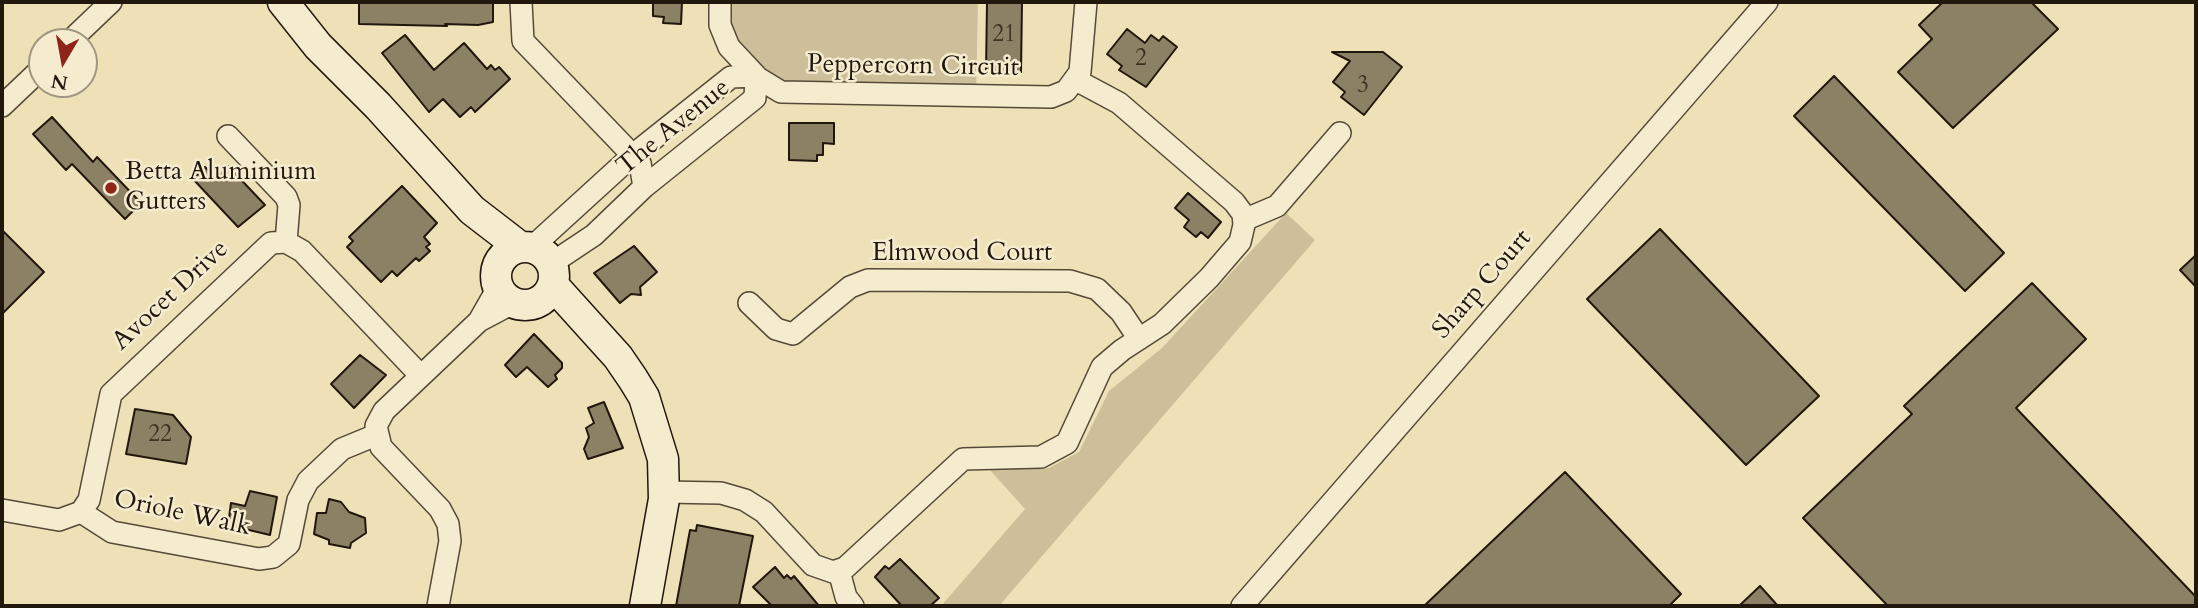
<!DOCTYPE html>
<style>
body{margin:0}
#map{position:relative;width:2198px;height:608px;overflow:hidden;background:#efe1b7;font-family:Cardo,serif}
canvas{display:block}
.frame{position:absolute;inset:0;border:4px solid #21170c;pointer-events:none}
.north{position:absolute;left:28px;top:28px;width:70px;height:70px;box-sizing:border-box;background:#f5ecd0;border:2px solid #a09782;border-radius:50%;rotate:190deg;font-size:19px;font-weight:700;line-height:28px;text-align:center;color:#21170c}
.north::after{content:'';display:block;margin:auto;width:24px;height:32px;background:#8f2418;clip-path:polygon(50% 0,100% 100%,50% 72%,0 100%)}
</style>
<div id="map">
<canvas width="2198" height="608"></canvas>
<div class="frame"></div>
<div class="north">N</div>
</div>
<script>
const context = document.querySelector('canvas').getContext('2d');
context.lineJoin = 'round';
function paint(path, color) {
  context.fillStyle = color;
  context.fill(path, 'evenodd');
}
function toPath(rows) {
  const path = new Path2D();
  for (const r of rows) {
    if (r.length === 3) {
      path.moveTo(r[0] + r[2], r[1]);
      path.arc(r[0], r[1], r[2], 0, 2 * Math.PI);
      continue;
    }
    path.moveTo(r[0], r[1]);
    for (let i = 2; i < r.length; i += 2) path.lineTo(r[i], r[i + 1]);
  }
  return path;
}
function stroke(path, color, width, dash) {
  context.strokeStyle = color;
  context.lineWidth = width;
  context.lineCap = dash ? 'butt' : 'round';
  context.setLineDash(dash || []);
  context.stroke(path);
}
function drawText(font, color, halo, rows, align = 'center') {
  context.font = font + ' Cardo,serif';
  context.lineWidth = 5;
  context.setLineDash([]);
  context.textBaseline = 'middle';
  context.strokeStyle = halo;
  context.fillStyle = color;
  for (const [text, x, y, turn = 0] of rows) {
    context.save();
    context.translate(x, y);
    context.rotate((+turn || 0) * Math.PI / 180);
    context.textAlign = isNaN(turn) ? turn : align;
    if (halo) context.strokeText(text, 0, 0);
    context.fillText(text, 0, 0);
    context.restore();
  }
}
const green = toPath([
 [720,2,978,2,976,96,772,88,719,16],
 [1286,213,1315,240,999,606,941,606,1025,509,989,469,1049,468,1079,452,1109,391,1162,348]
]);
const building = toPath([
 [359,2,493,2,493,22,478,25,445,24,447,26,359,24,359,2],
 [653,2,682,2,681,24,663,23,664,17,653,16,653,2],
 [987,2,1022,2,1021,72,986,71,987,2],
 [1943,2,2031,2,2058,29,1953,128,1898,72,1932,39,1919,25,1943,2],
 [1127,29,1145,43,1151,35,1159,41,1163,36,1177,47,1146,87,1119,70,1122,66,1107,54,1127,29],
 [405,35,434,70,464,43,487,69,491,65,495,70,499,67,510,79,475,112,471,107,460,117,443,99,429,112,382,53,405,35],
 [1332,52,1383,52,1402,67,1364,115,1341,97,1345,92,1333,82,1350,61,1332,52],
 [1834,76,2004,253,1965,291,1794,116,1834,76],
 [52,117,93,162,97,157,141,203,125,219,72,164,66,170,33,134,52,117],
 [789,123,834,123,834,144,823,143,823,155,817,155,817,161,789,160,789,123],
 [228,166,265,205,238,227,193,179,205,167,216,179,228,166],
 [402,186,437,223,424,237,430,244,426,247,430,251,419,261,416,258,397,276,392,271,381,282,347,247,353,241,349,237,402,186],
 [1188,193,1221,222,1208,238,1201,232,1196,237,1184,227,1189,220,1175,208,1188,193],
 [1660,229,1819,396,1746,465,1587,299,1660,229],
 [2,230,44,272,2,314,2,230],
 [634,246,657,272,640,287,641,295,631,294,620,303,594,273,634,246],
 [2196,255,2196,287,2180,270,2196,255],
 [2032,283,2086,339,2016,408,2196,597,2196,606,1888,606,1803,518,1912,414,1904,406,2032,283],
 [534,334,562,363,562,368,555,375,557,379,548,387,527,367,516,377,505,365,534,334],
 [360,355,386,375,354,408,331,384,360,355],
 [604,402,623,448,588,459,584,449,589,437,586,428,594,423,588,408,604,402],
 [135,409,173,415,191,437,186,464,126,454,135,409],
 [1565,472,1681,594,1669,606,1424,606,1565,472],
 [250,491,277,497,270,535,228,525,231,503,245,506,250,491],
 [329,499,341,502,349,512,365,518,366,533,351,543,350,548,329,544,329,540,314,534,317,513,326,513,329,499],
 [697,525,753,536,739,606,676,606,690,530,696,531,697,525],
 [900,559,939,598,930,606,902,606,875,577,885,566,889,569,900,559],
 [775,567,784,578,787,575,791,579,794,576,819,606,772,606,753,587,775,567],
 [1760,586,1778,606,1739,606,1760,586]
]);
const street = toPath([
 [521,2,523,41,640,163,644,187],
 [720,2,720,25,729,47,758,78,781,92,1051,97,1066,91,1080,72,1086,2],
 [69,42,111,2],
 [2,106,42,68],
 [228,136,286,197,289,205,286,242],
 [1244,220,1277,206,1340,133],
 [531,248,633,155,731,77,756,76,755,98,644,187,594,235,552,263],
 [749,303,776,329,793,334,850,287,868,280,1070,281,1097,289,1121,312,1139,339],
 [479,321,499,286],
 [664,492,721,493,745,500,764,512,813,565,833,572,845,568,963,459,1041,457,1067,443,1102,367,1122,350,1162,324,1209,278,1240,242,1244,225,1243,214,1234,202,1119,103,1076,80],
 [2,510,59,520,81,512,89,500,111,394,271,243,286,242,302,251,421,376],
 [81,512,112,532,259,559,273,557,289,544,298,500,308,481,342,449,376,435],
 [839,571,846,597,853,606],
 [438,606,450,541,448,524,440,509,381,447,376,426,384,411,479,321,515,302],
 [1242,606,1767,2]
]);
const secondary = toPath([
 [283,2,318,46,378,106,472,210,520,247],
 [525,276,29],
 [553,285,618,357,633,379,644,397,663,459,664,499,645,606]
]);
const markers = [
 [111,188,7,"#8f2418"]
];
const numberNames = [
 ["21",1004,36],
 ["2",1141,60],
 ["3",1363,87],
 ["22",160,436]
];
const streetNames = [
 ["Peppercorn Circuit",913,67,1],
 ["The Avenue",674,128,-39],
 ["Elmwood Court",962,254],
 ["Sharp Court",1483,285,-49],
 ["Avocet Drive",171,296,-43],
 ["Oriole Walk",182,514,12]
];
const poiNames = [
 ["Betta Aluminium",125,173],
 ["Gutters",125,203]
];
paint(green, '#ccbf9a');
paint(building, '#8c8065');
stroke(building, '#21170c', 2);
stroke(street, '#544a37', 24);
stroke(secondary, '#21170c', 33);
stroke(street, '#f5ecd0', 21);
stroke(secondary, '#f5ecd0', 30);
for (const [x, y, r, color] of markers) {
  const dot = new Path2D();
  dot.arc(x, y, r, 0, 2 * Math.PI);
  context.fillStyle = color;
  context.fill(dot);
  stroke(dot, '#f5ecd0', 2.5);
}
drawText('23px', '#3c3122', null, numberNames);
drawText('26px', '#21170c', '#f5ecd0', streetNames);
drawText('26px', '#21170c', '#f5ecd0', poiNames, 'left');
</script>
